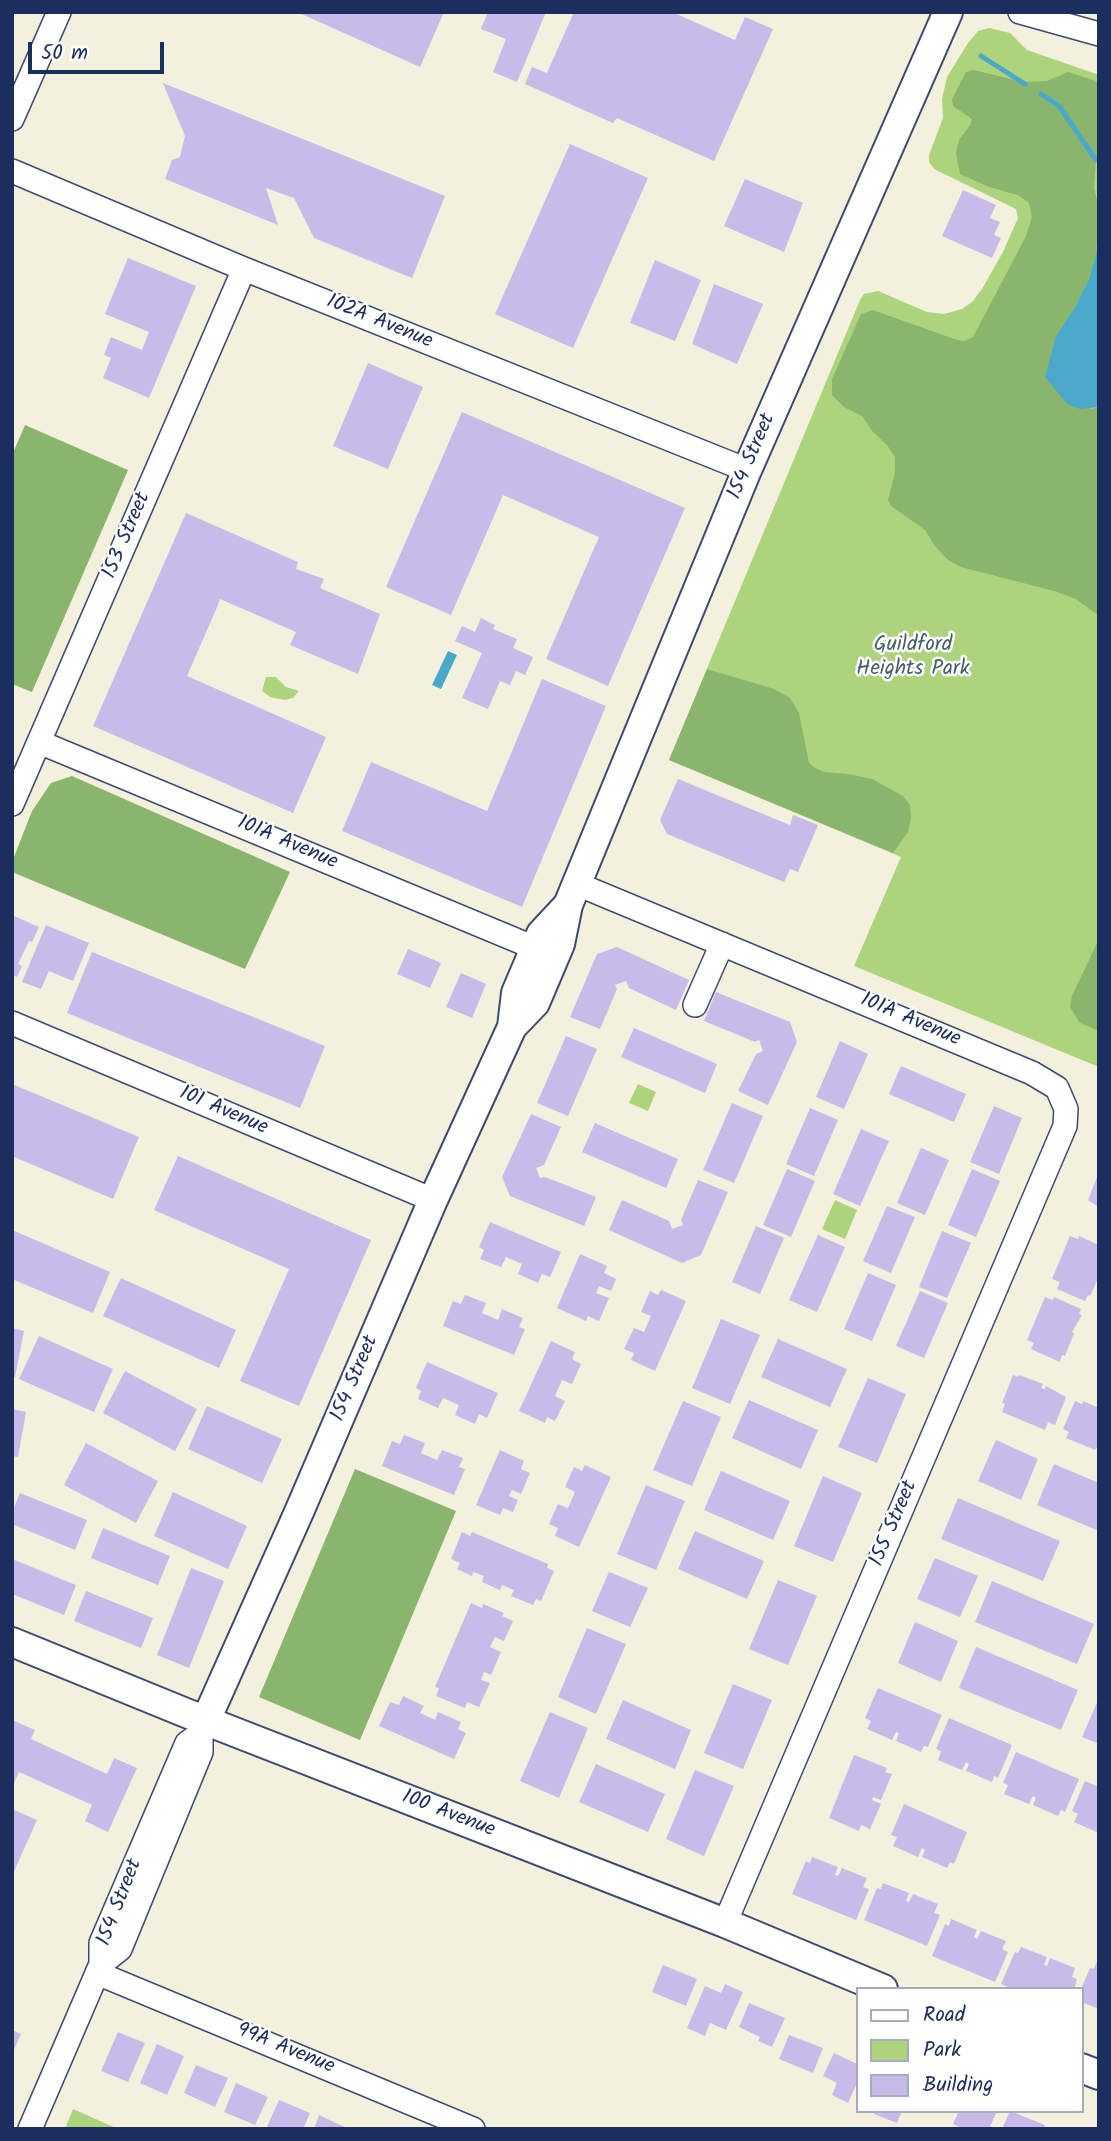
<!DOCTYPE html>
<style>
body{margin:0}
#map{position:relative;width:1111px;height:2141px;overflow:hidden;background:#f4f0de;font-family:Kalam,sans-serif}
canvas{display:block}
.frame{position:absolute;inset:0;border:14px solid #1b2f5e;pointer-events:none}
.legend{position:absolute;left:856px;top:1987px;width:228px;height:126px;box-sizing:border-box;background:#fff;border:2px solid #a4acbf;margin:0;padding:9px 12px;list-style:none;font-size:21px;color:#1b2f5e}
.legend li{display:flex;align-items:center;gap:14px;height:35px}
.legend b{width:35px;border:2px solid #a4acbf}
.scale{position:absolute;left:28px;top:42px;width:136px;height:32px;box-sizing:border-box;border:4px solid #1b2f5e;border-top:0;padding-left:9px;font-size:21px;line-height:24px;white-space:nowrap;color:#1b2f5e;-webkit-text-stroke:5px #fff;paint-order:stroke}
</style>
<div id="map">
<canvas width="1111" height="2141"></canvas>
<div class="frame"></div>
<ul class="legend">
<li><b style="height:9px;background:#fff"></b>Road</li>
<li><b style="height:19px;background:#add37d"></b>Park</li>
<li><b style="height:19px;background:#c8bbe9"></b>Building</li>
</ul>
<div class="scale">50 m</div>
</div>
<script>
const context = document.querySelector('canvas').getContext('2d');
context.lineJoin = 'round';
function paint(path, color) {
  context.fillStyle = color;
  context.fill(path, 'evenodd');
}
function toPath(rows) {
  const path = new Path2D();
  for (const r of rows) {
    path.moveTo(r[0], r[1]);
    for (let i = 2; i < r.length; i += 2) path.lineTo(r[i], r[i + 1]);
  }
  return path;
}
function stroke(path, color, width, dash) {
  context.strokeStyle = color;
  context.lineWidth = width;
  context.lineCap = dash ? 'butt' : 'round';
  context.setLineDash(dash || []);
  context.stroke(path);
}
function drawText(font, color, halo, rows, align = 'center') {
  context.font = font + ' Kalam,sans-serif';
  context.lineWidth = 5;
  context.setLineDash([]);
  context.textBaseline = 'middle';
  context.strokeStyle = halo;
  context.fillStyle = color;
  for (const [text, x, y, turn = 0] of rows) {
    context.save();
    context.translate(x, y);
    context.rotate((+turn || 0) * Math.PI / 180);
    context.textAlign = isNaN(turn) ? turn : align;
    if (halo) context.strokeText(text, 0, 0);
    context.fillText(text, 0, 0);
    context.restore();
  }
}
const green = toPath([
 [989,28,1010,33,1027,50,1099,75,1099,1067,854,966,901,857,669,760,860,300,864,294,878,291,927,312,944,314,962,309,972,302,982,289,1003,252,1018,218,1016,209,934,169,929,162,929,155,943,118,942,99,947,77,968,43,978,31],
 [266,677,276,677,286,687,299,691,293,698,285,700,270,697,262,691],
 [638,1084,656,1092,648,1111,629,1103],
 [835,1200,857,1210,845,1239,822,1229],
 [73,2109,118,2129,65,2129]
]);
const forest = toPath([
 [974,70,1023,82,1047,81,1068,72,1099,82,1099,159,1096,160,1094,188,1099,208,1096,255,1089,279,1074,309,1056,336,1090,409,1099,407,1099,616,1076,599,1054,591,961,567,948,560,935,546,925,530,891,506,888,500,895,473,895,457,887,445,873,432,862,416,844,407,832,395,832,379,861,314,873,310,957,340,965,341,973,337,1025,238,1032,217,1029,203,1018,195,989,187,960,174,956,153,959,140,970,125,972,119,953,106,952,99,966,72],
 [25,425,128,470,32,692,12,684,12,455],
 [707,669,774,689,790,698,799,713,809,763,815,768,824,772,848,774,872,779,903,796,910,805,911,818,908,832,893,853,669,760],
 [72,776,290,872,245,969,12,872,12,862,32,811,51,783],
 [1099,939,1099,1031,1080,1023,1070,1007,1072,996],
 [355,1469,456,1511,360,1740,259,1697]
]);
const water = toPath([
 [1099,227,1099,407,1080,409,1067,404,1045,377,1056,336,1074,309,1089,279,1096,255],
 [448,651,457,655,441,689,432,685]
]);
const stream = toPath([
 [981,56,1025,84],
 [1041,94,1059,106,1096,160]
]);
const building = toPath([
 [297,12,444,12,420,67],
 [488,12,546,12,517,82,493,72,506,39,481,29],
 [574,12,672,12,735,40,745,17,773,29,714,161,617,118,613,123,525,84,532,67,547,73],
 [163,83,445,196,412,278,314,238,294,198,266,188,278,225,165,179,172,160,180,157,185,136],
 [570,144,648,178,573,348,495,314],
 [745,179,803,203,784,252,724,226],
 [963,190,996,205,990,218,1000,222,994,235,1001,238,992,258,942,236],
 [128,258,196,286,149,398,103,378,111,358,104,355,111,337,142,350,149,332,105,314],
 [655,260,701,280,675,341,630,323],
 [714,284,763,304,737,364,692,344],
 [368,363,423,387,388,469,333,446],
 [462,412,685,508,608,686,546,659,599,537,503,495,451,615,386,587],
 [186,513,298,562,296,569,324,579,320,588,380,614,358,674,290,645,296,632,220,599,218,605,187,676,326,737,293,813,93,726],
 [481,618,495,625,493,629,517,639,513,648,533,657,525,675,516,671,510,685,500,681,488,709,462,698,482,653,455,641,462,626,475,632],
 [542,679,606,706,522,907,342,831,371,762,487,811],
 [678,779,790,825,793,815,818,825,798,872,790,869,784,882,667,834,660,820],
 [12,915,39,927,32,942,29,941,18,964,22,966,17,977,12,975],
 [46,925,89,943,73,981,49,971,41,989,22,982],
 [617,947,689,980,676,1010,629,988,626,981,615,985,617,989,600,1029,570,1017,597,954],
 [408,949,441,963,430,988,397,974],
 [92,952,325,1046,300,1108,67,1013],
 [461,973,486,984,472,1018,446,1007],
 [716,992,790,1022,797,1042,768,1105,738,1091,756,1054,763,1051,759,1040,755,1042,704,1021],
 [634,1028,717,1064,705,1093,621,1057],
 [566,1036,597,1049,568,1116,537,1103],
 [840,1041,868,1054,844,1109,816,1097],
 [901,1066,966,1094,954,1122,889,1094],
 [12,1084,139,1137,113,1199,12,1156],
 [732,1103,763,1116,734,1183,703,1170],
 [994,1106,1022,1118,999,1174,970,1162],
 [810,1108,838,1120,814,1176,786,1164],
 [531,1114,561,1127,544,1165,536,1168,540,1178,545,1177,596,1197,584,1226,510,1196,502,1177],
 [595,1123,678,1159,666,1188,582,1152],
 [861,1129,889,1141,860,1206,833,1194],
 [921,1148,949,1160,925,1215,897,1203],
 [178,1156,371,1240,299,1406,240,1381,289,1269,154,1210],
 [787,1169,815,1181,791,1237,763,1225],
 [972,1169,1000,1181,976,1237,948,1225],
 [1099,1172,1099,1207,1088,1200],
 [698,1180,728,1192,701,1255,682,1263,609,1230,622,1200,669,1221,672,1229,683,1225,681,1220],
 [887,1206,915,1217,891,1273,863,1261],
 [490,1222,561,1252,550,1277,542,1274,538,1283,518,1274,522,1264,506,1257,501,1267,480,1259,484,1250,479,1247],
 [756,1226,784,1238,760,1294,732,1282],
 [12,1230,110,1272,93,1313,12,1279],
 [942,1231,971,1243,947,1298,919,1287],
 [818,1235,845,1247,817,1312,789,1300],
 [1070,1236,1078,1239,1079,1236,1099,1245,1097,1272,1099,1276,1090,1296,1088,1295,1085,1301,1057,1289,1060,1282,1052,1279],
 [580,1254,607,1266,604,1273,616,1279,611,1291,599,1286,596,1293,609,1298,599,1321,588,1316,586,1321,557,1308],
 [868,1273,896,1285,872,1341,844,1329],
 [121,1278,236,1330,219,1368,103,1316],
 [661,1290,686,1301,655,1371,631,1360,634,1353,624,1349,634,1328,644,1332,651,1316,641,1312,650,1291,658,1295],
 [920,1291,948,1303,924,1358,896,1346],
 [465,1295,486,1303,482,1313,498,1320,502,1309,523,1318,519,1327,525,1329,514,1355,443,1326,453,1301,461,1304],
 [1045,1297,1053,1300,1054,1297,1081,1309,1079,1314,1082,1315,1072,1332,1074,1333,1065,1356,1062,1355,1060,1362,1031,1349,1034,1343,1027,1340],
 [721,1319,760,1335,730,1404,692,1388],
 [12,1328,24,1331,15,1377,12,1377],
 [39,1336,113,1369,94,1412,19,1379],
 [778,1339,847,1369,830,1407,761,1377],
 [551,1341,575,1352,572,1359,581,1364,572,1384,562,1380,555,1396,565,1401,555,1421,547,1417,545,1423,519,1411],
 [427,1362,498,1393,487,1418,479,1414,475,1424,455,1415,459,1405,443,1398,438,1408,418,1399,421,1391,416,1388],
 [125,1371,197,1409,175,1451,103,1413],
 [1013,1375,1018,1377,1019,1375,1043,1384,1041,1388,1045,1389,1046,1386,1066,1397,1055,1425,1048,1422,1045,1430,1002,1412,1005,1404,1002,1403],
 [868,1378,906,1394,877,1463,838,1447],
 [749,1400,818,1430,801,1469,732,1438],
 [683,1401,721,1417,692,1486,653,1470],
 [1075,1401,1082,1404,1083,1401,1099,1408,1099,1444,1095,1450,1066,1438,1069,1432,1063,1429],
 [207,1406,282,1439,262,1483,188,1449],
 [12,1409,26,1412,18,1457,12,1456],
 [404,1435,425,1443,421,1453,437,1460,442,1450,463,1458,459,1467,465,1469,454,1495,382,1466,392,1441,400,1444],
 [996,1440,1038,1459,1021,1500,978,1481],
 [86,1443,158,1481,136,1523,64,1485],
 [500,1450,524,1461,521,1469,530,1473,521,1494,512,1490,509,1496,518,1500,513,1512,503,1508,500,1515,476,1505],
 [1054,1464,1099,1483,1099,1531,1037,1505],
 [585,1465,611,1477,579,1547,555,1536,558,1528,549,1524,558,1504,568,1508,575,1492,565,1487,574,1467,582,1471],
 [721,1471,790,1501,773,1540,704,1510],
 [823,1476,862,1493,833,1562,794,1546],
 [646,1485,685,1501,656,1570,617,1554],
 [173,1492,247,1526,228,1569,154,1536],
 [20,1493,87,1520,75,1550,12,1524,12,1512],
 [958,1498,1060,1541,1043,1581,941,1539],
 [103,1528,170,1556,158,1585,91,1558],
 [695,1531,764,1561,747,1599,678,1569],
 [462,1532,470,1536,472,1532,548,1564,547,1568,554,1571,541,1601,536,1599,533,1605,511,1596,514,1590,502,1585,500,1590,482,1582,484,1576,473,1572,472,1576,457,1569,460,1563,451,1559],
 [935,1558,978,1576,960,1617,917,1599],
 [12,1559,76,1585,64,1615,12,1594],
 [191,1568,224,1581,189,1668,157,1655],
 [609,1572,648,1588,630,1627,592,1611],
 [778,1580,817,1596,788,1665,749,1649],
 [992,1581,1094,1624,1077,1664,975,1622],
 [86,1591,153,1618,141,1648,74,1621],
 [471,1603,482,1608,483,1604,504,1613,502,1616,513,1621,504,1641,495,1637,490,1647,501,1652,491,1675,484,1672,481,1680,490,1683,479,1707,467,1702,465,1708,436,1696,439,1688,435,1687],
 [915,1622,958,1641,941,1682,898,1663],
 [587,1628,626,1644,596,1714,558,1697],
 [976,1647,1078,1690,1061,1730,959,1688],
 [733,1684,772,1700,743,1769,704,1753],
 [878,1688,942,1715,928,1747,924,1746,921,1752,896,1741,899,1733,896,1732,892,1740,867,1729,871,1721,865,1718],
 [403,1696,424,1706,420,1713,435,1720,438,1712,461,1722,458,1729,466,1733,454,1759,379,1726,390,1702,399,1705],
 [1099,1698,1099,1744,1082,1737],
 [623,1700,691,1730,675,1769,606,1739],
 [550,1712,588,1728,559,1798,520,1781],
 [949,1718,1012,1745,998,1778,994,1776,992,1782,966,1771,969,1764,966,1762,962,1770,938,1760,941,1751,936,1749],
 [12,1720,35,1730,31,1739,107,1774,114,1758,137,1768,108,1832,85,1821,92,1805,19,1772,12,1787],
 [1016,1752,1079,1779,1065,1812,1061,1810,1058,1816,1033,1805,1036,1798,1033,1796,1029,1804,1004,1794,1008,1785,1003,1783],
 [854,1755,887,1768,885,1772,892,1774,881,1800,873,1797,872,1800,881,1804,870,1829,861,1825,859,1831,829,1818],
 [596,1764,665,1794,648,1832,579,1802],
 [695,1770,734,1786,704,1856,666,1839],
 [1085,1781,1099,1787,1099,1833,1074,1822,1078,1814,1072,1811],
 [904,1804,967,1832,954,1864,950,1862,947,1868,922,1857,925,1850,922,1848,918,1857,893,1846,897,1837,891,1835],
 [12,1809,37,1820,12,1876],
 [812,1857,838,1867,835,1875,838,1876,842,1868,867,1878,863,1887,869,1889,856,1920,792,1894,806,1861,810,1863],
 [883,1883,909,1893,906,1901,909,1902,913,1894,938,1904,934,1913,940,1915,927,1946,864,1920,877,1888,881,1889],
 [951,1919,977,1930,974,1937,977,1939,981,1931,1006,1941,1002,1949,1008,1952,995,1982,932,1956,945,1924,949,1926],
 [1021,1947,1047,1957,1044,1965,1047,1966,1050,1958,1075,1968,1072,1977,1077,1979,1074,1989,1012,1989,1001,1984,1015,1952,1018,1953],
 [1096,1963,1099,1964,1099,2009,1081,2002,1081,1989,1090,1968,1094,1969],
 [663,1965,697,1979,686,2006,652,1992],
 [725,1984,743,1992,726,2030,710,2023,705,2036,687,2028,705,1986,721,1993],
 [749,2003,785,2018,772,2047,758,2041,760,2037,739,2027],
 [12,2030,21,2034,12,2054],
 [118,2032,145,2043,128,2082,101,2071],
 [789,2035,823,2048,813,2073,779,2059],
 [157,2044,184,2056,167,2095,140,2083],
 [834,2053,857,2064,857,2083,848,2103,832,2095,837,2083,823,2076],
 [196,2065,228,2078,215,2107,184,2093],
 [236,2083,268,2097,255,2125,224,2112],
 [279,2100,310,2113,303,2129,266,2129],
 [875,2111,902,2111,897,2123,874,2114],
 [959,2111,997,2111,989,2129,965,2129,953,2124],
 [1010,2111,1045,2125,1043,2129,1002,2129],
 [319,2115,349,2129,314,2129]
]);
const minor = toPath([
 [1020,12,1099,34],
 [12,119,59,12],
 [12,171,244,269,747,470],
 [39,742,535,948],
 [12,804,244,269],
 [577,884,1032,1073,1057,1088,1066,1109,1065,1126,725,1923],
 [695,1005,722,944],
 [12,1023,433,1200],
 [101,1964,120,1949,201,1752,201,1733,204,1724],
 [97,1973,473,2129],
 [30,2129,101,1964,101,1943,187,1743,201,1733]
]);
const major = toPath([
 [512,1027,535,1003,560,944,568,905,747,470,948,12],
 [12,1642,186,1713,725,1923,883,1989],
 [206,1720,299,1512,433,1200,512,1027,516,993,541,934,568,905],
 [1081,2068,1099,2075]
]);
const streetNames = [
 ["102A Avenue",379,323,22],
 ["154 Street",753,457,-67],
 ["153 Street",128,536,-67],
 ["101A Avenue",287,844,23],
 ["101A Avenue",910,1021,23],
 ["101 Avenue",223,1112,23],
 ["154 Street",356,1379,-67],
 ["155 Street",895,1524,-67],
 ["100 Avenue",448,1815,21],
 ["154 Street",121,1903,-69],
 ["99A Avenue",285,2050,22]
];
const parkNames = [
 ["Guildford",913,646],
 ["Heights Park",913,670]
];
paint(green, '#add37d');
paint(forest, '#8ab56c');
paint(water, '#4ca8ca');
stroke(stream, '#4ca8ca', 5);
paint(building, '#c8bbe9');
stroke(minor, '#3c4c71', 26);
stroke(major, '#3c4c71', 32);
stroke(minor, '#fff', 23);
stroke(major, '#fff', 28);
drawText('21px', '#1b2f5e', '#fff', streetNames);
drawText('21px', '#476067', '#fff', parkNames);
</script>
